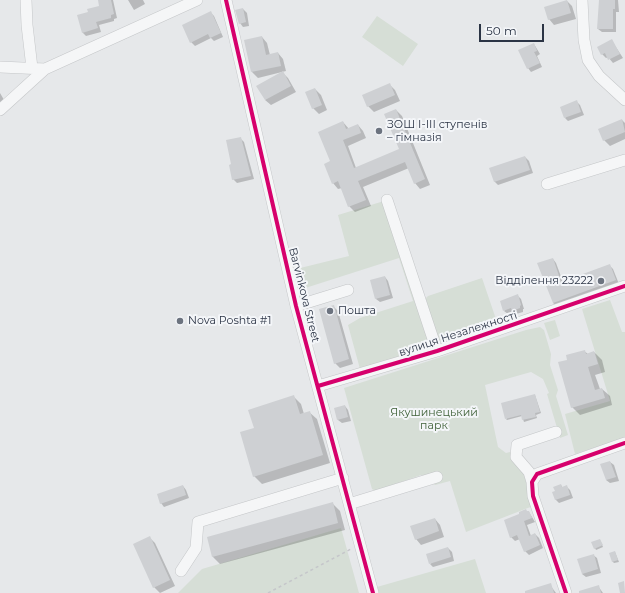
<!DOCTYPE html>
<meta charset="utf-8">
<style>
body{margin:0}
#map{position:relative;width:625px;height:593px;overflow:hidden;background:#e6e8ea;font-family:Montserrat,sans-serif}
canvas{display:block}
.scale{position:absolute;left:479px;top:24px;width:65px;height:18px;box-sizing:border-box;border:2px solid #2b3445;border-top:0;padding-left:5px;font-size:12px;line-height:14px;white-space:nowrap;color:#2b3445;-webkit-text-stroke:3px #f4f6f9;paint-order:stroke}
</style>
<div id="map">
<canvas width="625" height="593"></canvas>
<div class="scale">50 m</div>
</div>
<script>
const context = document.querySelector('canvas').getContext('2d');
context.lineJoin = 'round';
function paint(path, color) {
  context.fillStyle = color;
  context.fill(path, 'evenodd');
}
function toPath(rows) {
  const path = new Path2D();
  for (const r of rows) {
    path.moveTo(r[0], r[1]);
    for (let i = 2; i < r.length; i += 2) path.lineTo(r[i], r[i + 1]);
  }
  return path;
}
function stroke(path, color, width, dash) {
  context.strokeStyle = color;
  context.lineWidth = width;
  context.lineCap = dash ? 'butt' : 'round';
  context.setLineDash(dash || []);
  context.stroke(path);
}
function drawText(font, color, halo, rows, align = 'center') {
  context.font = font + ' Montserrat,sans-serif';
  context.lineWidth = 4;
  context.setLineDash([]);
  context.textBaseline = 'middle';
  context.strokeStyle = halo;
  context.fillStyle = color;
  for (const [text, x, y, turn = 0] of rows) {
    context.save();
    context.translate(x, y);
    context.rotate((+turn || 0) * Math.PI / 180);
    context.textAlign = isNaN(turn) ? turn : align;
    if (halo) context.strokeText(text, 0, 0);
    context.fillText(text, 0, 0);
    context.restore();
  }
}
const green = toPath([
 [377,16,418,44,403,66,362,37],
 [384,201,433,345,429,349,360,369,348,325,360,318,413,301,399,258,296,291,292,270,349,256,338,215],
 [482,278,497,322,441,342,437,338,425,299,428,296],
 [610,300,622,332,625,332,625,438,575,454,565,414,610,401,582,309],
 [555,320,560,336,550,340,544,323],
 [540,327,544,330,551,354,550,365,558,390,556,396,568,435,560,438,547,394,549,393,543,379,531,372,485,385,498,447,506,453,510,452,525,472,533,506,466,532,450,481,435,485,421,475,376,491,372,489,344,388,526,330],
 [341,528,359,593,178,593,202,569],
 [475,559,486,593,379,593,377,587]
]);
const shadow = toPath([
 [99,0,113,0,117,18,114,19,114,21,99,25,101,32,86,36,82,32,89,13,100,7],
 [128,0,143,0,145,4,134,10],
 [600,0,618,0,619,12,616,12,616,32,602,32,598,29],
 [567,1,572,6,576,19,554,25,549,19],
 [243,9,247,13,249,26,243,27,240,23],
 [210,12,214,16,223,37,214,41,211,38,195,46,191,42],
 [262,37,267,43,270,55,278,53,283,59,286,71,282,72,288,78,296,92,271,105,265,100,282,72,258,78,252,72,245,41],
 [612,41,623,58,613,63,608,57,606,58,602,54],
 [534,44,540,54,537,56,542,67,531,72,528,68],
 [390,85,395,90,400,101,374,112,368,106],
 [315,89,321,95,327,110,319,114,313,108],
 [0,93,7,105,0,112],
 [577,102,580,105,584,115,568,121,565,118],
 [396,110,402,116,430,185,420,189,415,183,409,168,363,187,371,206,355,212,349,206,342,188,338,189,333,183,331,162,343,122,349,129,358,125,363,131,366,138,348,146,356,168,400,150],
 [622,120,625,123,625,139,610,146,604,140],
 [240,138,244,142,254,179,237,183,233,179],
 [525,157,529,161,533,173,498,185,494,181],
 [553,259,556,263,563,282,609,265,613,269,619,284,557,306,553,303],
 [385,277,388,281,393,298,380,302,376,299],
 [517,295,521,299,524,309,523,309,523,312,516,314,514,312,508,314,504,311],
 [333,306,338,311,353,364,340,368,335,363],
 [584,351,588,354,594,352,602,360,605,372,595,375,600,389,602,389,610,396,612,405,580,415,572,407,568,360],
 [535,395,541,413,536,415,537,418,524,422,522,416,507,420,506,419],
 [293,396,301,404,304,414,309,412,317,419,330,463,262,484,254,476,255,429],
 [345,406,348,410,351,421,342,423,338,420,335,409],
 [610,462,614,465,619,481,610,483,606,480],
 [561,485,563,488,567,487,570,490,573,498,559,503,555,499,556,492],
 [183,486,186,490,189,498,164,507,161,503],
 [332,503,340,511,345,530,220,564,213,557,208,538],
 [529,512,535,522,527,525,531,536,535,534,539,538,543,548,529,555,525,551,520,539,515,541,511,537],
 [435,519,440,525,444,537,421,545,416,539],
 [150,538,155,543,175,586,160,593,154,587],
 [600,540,603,547,596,550,595,548],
 [448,548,452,552,454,561,433,567,430,564],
 [615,552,619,562,614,563,612,561],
 [593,555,597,558,601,573,586,577,582,574],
 [550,585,556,593,525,593],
 [598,586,603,593,591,593]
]);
const building = toPath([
 [98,0,111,0,114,14,111,15,111,18,96,22,98,28,82,33,77,15,88,12,87,9,99,6],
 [567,0,571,13,548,20,544,7],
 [599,0,615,0,615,9,613,9,613,29,597,29],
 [243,8,246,22,239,24,235,10],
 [211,11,221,33,210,38,208,34,190,43,182,25],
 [262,36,266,55,278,52,281,66,251,72,244,40],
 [612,39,620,54,608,60,605,53,601,55,597,47],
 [534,43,537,51,534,52,540,63,527,69,518,50],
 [283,71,291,86,265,100,256,86],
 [390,83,395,95,367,107,362,95],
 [315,88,322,105,312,109,305,92],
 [577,100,581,112,564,118,560,107],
 [396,109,425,179,414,184,405,162,358,181,366,200,348,207,338,181,332,184,324,164,330,161,318,132,343,121,346,129,358,124,361,133,343,140,354,168,399,149,384,114],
 [622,119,625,132,603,141,598,129],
 [241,137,251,176,232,180,229,165,231,164,226,140],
 [525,156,530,170,494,182,489,168],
 [553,258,561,282,610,264,616,280,553,303,537,263],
 [385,276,390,295,375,299,370,280],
 [518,294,521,305,520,306,520,308,512,311,511,308,503,311,500,301],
 [334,305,349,359,334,364,319,309],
 [585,350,586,354,594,351,598,364,588,367,595,390,602,388,605,398,571,408,558,362,567,360,566,355],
 [535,394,540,412,535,413,536,417,522,420,521,415,505,419,501,403],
 [294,395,300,414,310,411,323,455,253,477,240,432,254,428,248,410],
 [345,405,348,417,337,420,334,408],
 [610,461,616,477,606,480,600,464],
 [561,484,562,487,567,485,570,495,555,500,552,492,555,491,553,487],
 [183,485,186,495,160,504,157,494],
 [333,502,338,523,212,557,207,537],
 [526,509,527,511,529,511,532,518,524,521,529,536,535,533,540,545,524,552,517,535,510,538,504,520,519,514,519,512],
 [435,518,439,531,415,540,410,526],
 [150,536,170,580,153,588,133,544],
 [600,539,603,545,594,549,591,542],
 [448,547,451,557,429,564,426,554],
 [615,551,618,560,612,562,609,553],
 [594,554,598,569,582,574,577,559],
 [624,581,625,593,620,593,618,583],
 [551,583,554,593,525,593,525,591],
 [599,585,601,593,579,593,579,591]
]);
const path = toPath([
 [268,593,351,549]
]);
const minor = toPath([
 [26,0,27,25,32,68],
 [226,0,296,306,373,593],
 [582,0,584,40,588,60,599,76,625,100],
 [0,67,45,69,197,0],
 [0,110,45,69],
 [547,184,625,160],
 [387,200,437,351],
 [296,306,348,290],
 [318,386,437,351,625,286],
 [532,482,529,472,516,457,517,445,556,432],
 [349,504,437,477],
 [181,571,196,548,198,522,343,478],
 [566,593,533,496,532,482,537,474,625,443]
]);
const cycleway = toPath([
 [226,0,296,306,373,593],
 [318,386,437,351,625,286],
 [566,593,533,496,532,482,537,474,625,443]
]);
const markers = [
 [379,131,4,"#6c737f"],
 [601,281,4,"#6c737f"],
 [330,311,4,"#6c737f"],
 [180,321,4,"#6c737f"]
];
const poiNames = [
 ["ЗОШ І-ІІІ ступенів",387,125],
 ["– гімназія",387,138],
 ["Відділення 23222",593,281,"right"],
 ["Пошта",338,311],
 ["Nova Poshta #1",188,321]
];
const streetNames = [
 ["Barvinkova Street",304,295,76],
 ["вулиця Незалежності",458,334,-18]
];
const parkNames = [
 ["Якушинецький",434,413],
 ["парк",434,426]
];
paint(green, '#d6ded6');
paint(shadow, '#0003');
paint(building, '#ced0d3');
stroke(minor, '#c4c6c8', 12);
stroke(path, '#c5c6ca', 1.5, [3, 3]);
stroke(minor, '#f5f6f7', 11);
stroke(cycleway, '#d6006c', 4);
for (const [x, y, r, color] of markers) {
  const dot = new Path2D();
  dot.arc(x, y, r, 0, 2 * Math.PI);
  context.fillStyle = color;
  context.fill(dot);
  stroke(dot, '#f4f6f9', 1.5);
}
drawText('11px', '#2b3445', '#f4f6f9', poiNames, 'left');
drawText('11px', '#2b3445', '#f4f6f9', streetNames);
drawText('11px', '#3f6138', '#f4f6f9', parkNames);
</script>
